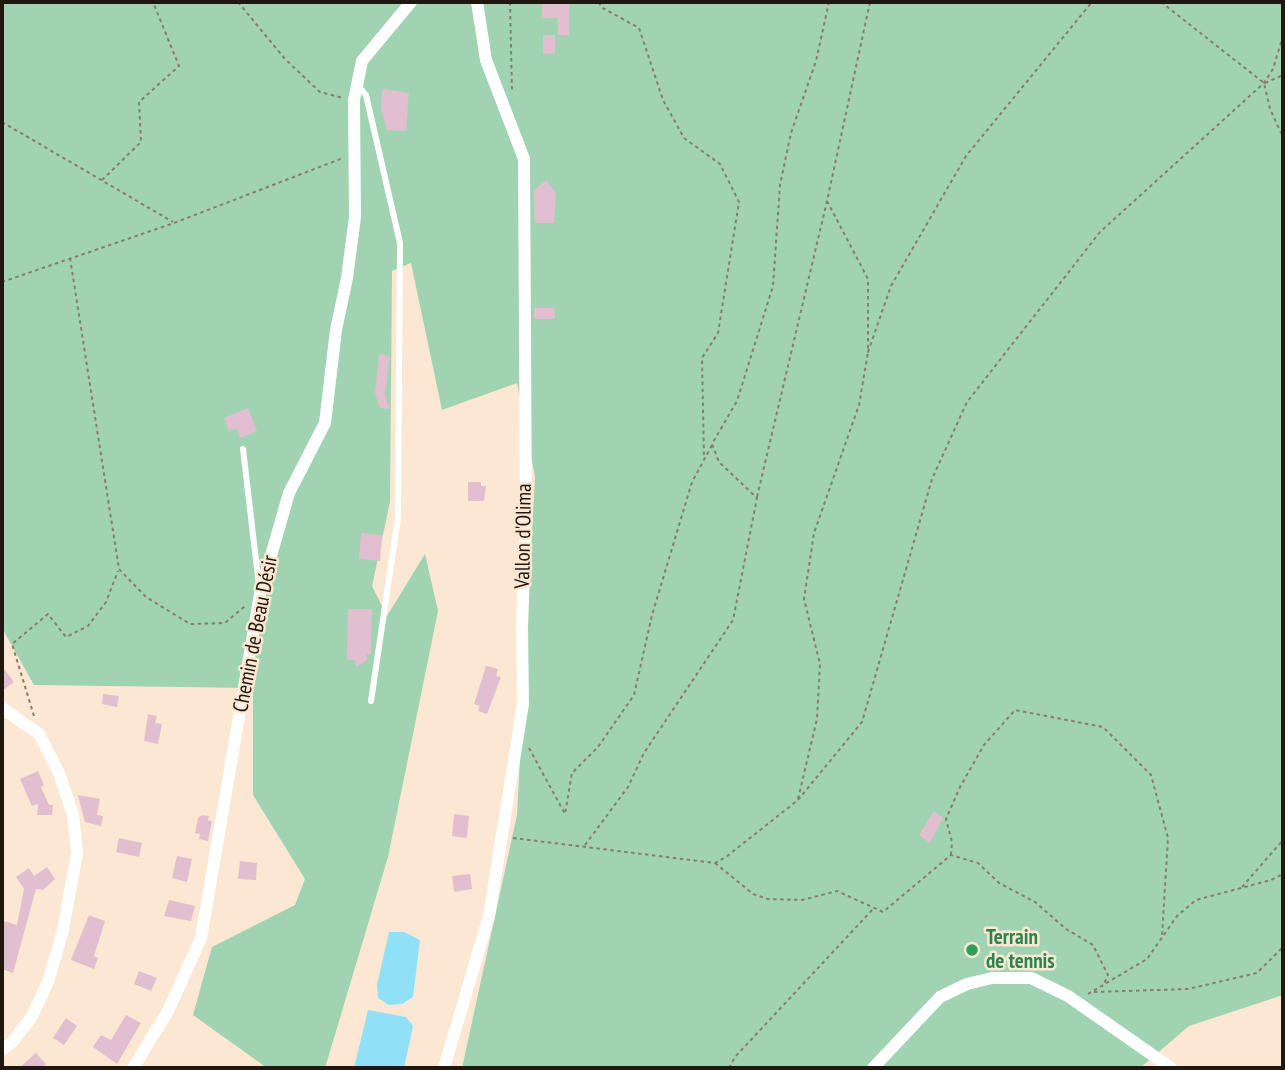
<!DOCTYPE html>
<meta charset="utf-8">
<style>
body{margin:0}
#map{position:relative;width:1285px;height:1070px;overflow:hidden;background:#fbe7d2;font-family:"PT Sans Narrow",sans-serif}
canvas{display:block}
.frame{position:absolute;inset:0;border:4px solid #20170e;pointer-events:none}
</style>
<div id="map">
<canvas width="1285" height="1070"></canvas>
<div class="frame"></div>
</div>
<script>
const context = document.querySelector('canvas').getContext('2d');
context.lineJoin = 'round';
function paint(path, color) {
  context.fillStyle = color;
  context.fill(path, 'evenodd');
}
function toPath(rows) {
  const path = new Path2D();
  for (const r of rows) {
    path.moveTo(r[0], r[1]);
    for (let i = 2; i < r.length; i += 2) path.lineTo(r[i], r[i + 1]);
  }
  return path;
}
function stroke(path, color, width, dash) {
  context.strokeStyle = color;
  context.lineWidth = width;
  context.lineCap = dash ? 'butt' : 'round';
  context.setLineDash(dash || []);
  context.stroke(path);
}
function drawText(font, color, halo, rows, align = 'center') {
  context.font = font + ' "PT Sans Narrow",sans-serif';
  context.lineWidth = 5;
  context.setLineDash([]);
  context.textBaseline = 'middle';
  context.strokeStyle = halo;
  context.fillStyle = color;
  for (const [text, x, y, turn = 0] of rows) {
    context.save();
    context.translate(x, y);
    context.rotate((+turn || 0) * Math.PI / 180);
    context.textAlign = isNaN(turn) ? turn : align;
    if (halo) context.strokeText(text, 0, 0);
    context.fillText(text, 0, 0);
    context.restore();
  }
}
const green = toPath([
 [2,2,1283,2,1283,995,1189,1026,1140,1068,462,1068,517,815,535,477,517,383,442,410,411,263,392,271,390,502,372,586,387,616,425,554,438,611,388,857,325,1068,267,1068,193,1015,212,947,295,905,305,879,253,795,253,688,34,685,2,628]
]);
const water = toPath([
 [389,932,404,932,420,940,413,997,402,1004,389,1005,378,998,377,985],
 [368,1010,406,1017,413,1026,404,1068,354,1068]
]);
const building = toPath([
 [542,2,569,2,569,35,558,35,558,18,542,18],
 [543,35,555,35,555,53,543,54],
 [382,89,409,93,406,131,387,130,381,109],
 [546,180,556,193,554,223,535,223,534,190],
 [534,308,554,308,555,319,534,319],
 [379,354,390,356,385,395,390,409,380,408,375,393],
 [248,408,257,431,240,438,236,428,229,431,224,418],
 [468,482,481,482,481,486,486,486,484,501,468,501],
 [361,533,382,535,380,561,359,559],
 [348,609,372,609,371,654,367,654,367,660,356,667,355,660,347,660],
 [2,666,14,682,2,691],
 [486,666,498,669,496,676,501,677,487,714,478,711,480,706,474,704],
 [103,694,119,696,117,707,102,704],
 [148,714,157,716,155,723,162,724,158,744,144,741],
 [38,771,44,785,41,787,49,805,53,805,52,815,37,815,38,804,32,806,20,779],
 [78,795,100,799,97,815,103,816,101,826,85,822],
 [934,811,943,818,930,843,919,835],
 [454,814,469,816,467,838,452,836],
 [202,815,209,816,208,820,212,821,208,841,199,839,200,834,195,833,198,818],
 [119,838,142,843,139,857,116,852],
 [177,856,192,859,187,882,172,878],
 [240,861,257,863,256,880,238,879],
 [47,867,55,879,43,890,36,889,13,973,2,969,2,931,4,921,17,925,24,889,16,877,29,868,34,876],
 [470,874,472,889,454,892,452,876],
 [169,900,195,906,191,921,164,916],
 [89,915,105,921,94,956,98,958,94,969,71,960],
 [139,971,157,978,151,991,134,984],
 [126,1015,141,1023,117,1064,93,1047,101,1035,111,1040],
 [66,1018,77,1026,64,1045,53,1038],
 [36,1053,46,1064,41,1068,19,1068]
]);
const path = toPath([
 [238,2,285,59,320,92,343,98],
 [510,2,512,92],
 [599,2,601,7,639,28,663,100,684,138,720,164,739,202,718,333,702,358,704,458],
 [1161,2,1264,83,1270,109,1283,137],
 [1265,83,1283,75],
 [2,122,173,222],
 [102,180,141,142,139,102,179,66,153,2],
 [827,201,868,279,868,352,891,286,966,156,1092,2],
 [70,258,119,569,146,597,190,624,225,623,245,606],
 [2,282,174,223,343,158],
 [757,497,827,201,870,2],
 [34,716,12,644,48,614,66,637,88,626,106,602,118,571],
 [529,748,565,814,572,773,598,747,634,695,652,615,692,482,712,445],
 [798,799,817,719,820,664,804,599,814,533,859,405,868,352],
 [513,838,715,863,726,857,798,800,862,722,932,479,967,402,1100,232,1264,83,1273,69,1283,36],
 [585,845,628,787,644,753,733,620,757,498,719,462,712,444,737,401,773,286,780,185,791,133,816,61,829,2],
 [951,855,952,842,946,819,960,787,984,745,1015,710,1103,727,1151,775,1168,838,1162,936],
 [715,863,753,894,768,899,802,900,837,891,883,912,951,855,978,863,999,883,1035,902,1066,929,1093,945,1108,975,1103,986],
 [1242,887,1283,840],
 [1094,992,1188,989,1257,973,1283,947],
 [1088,994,1147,959,1177,916,1196,900,1271,880,1283,874],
 [729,1068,735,1057,873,909]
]);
const service = toPath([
 [359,87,366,95,400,243,398,518,371,701],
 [243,449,259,586]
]);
const minor = toPath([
 [2,708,39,734,59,773,73,815,77,853,63,930,48,982,31,1018,13,1041,2,1050],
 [133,1068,168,1011,201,938,260,594,289,493,325,423,336,330,347,278,355,217,354,100,362,61,411,2],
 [444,1068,489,916,523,704,522,627,526,518,524,159,486,60,477,2],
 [873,1068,940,997,967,984,992,978,1031,978,1068,996,1171,1068]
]);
const markers = [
 [972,950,7,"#2e9e5b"]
];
const streetNames = [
 ["Vallon d'Olima",524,536,-89],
 ["Chemin de Beau Désir",256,634,-79]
];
const leisureNames = [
 ["Terrain",986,938],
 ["de tennis",986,962]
];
paint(green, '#a0d3b2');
paint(water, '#90e0f8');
paint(building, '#e1bfd1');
stroke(path, '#8a7c6d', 2, [3.5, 3.5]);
stroke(service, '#fff', 6);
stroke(minor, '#fff', 12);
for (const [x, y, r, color] of markers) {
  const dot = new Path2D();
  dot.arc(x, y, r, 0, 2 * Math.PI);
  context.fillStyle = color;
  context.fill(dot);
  stroke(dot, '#fbe7d2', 2.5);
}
drawText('21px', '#20170e', '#fbe7d2', streetNames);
drawText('bold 21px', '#27864d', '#fbe7d2', leisureNames, 'left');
</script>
